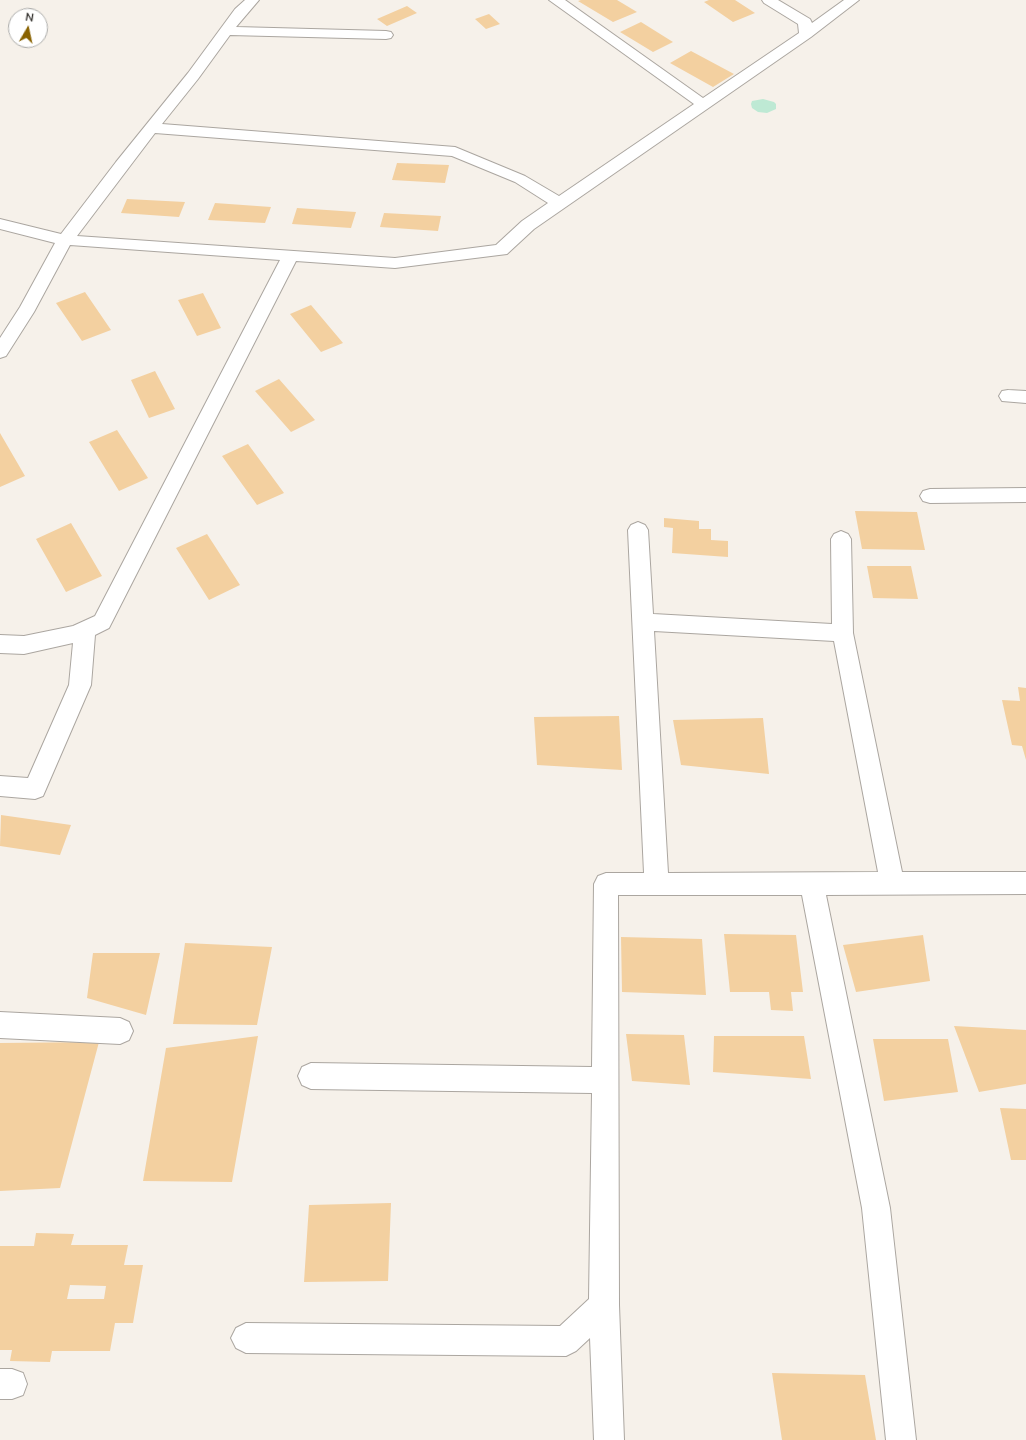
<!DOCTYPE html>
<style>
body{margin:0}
#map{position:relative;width:1026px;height:1440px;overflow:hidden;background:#f6f1ea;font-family:Mulish,sans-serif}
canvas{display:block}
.north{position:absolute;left:8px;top:8px;width:40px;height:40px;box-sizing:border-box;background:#fff;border:1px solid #adadab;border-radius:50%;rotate:9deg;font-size:11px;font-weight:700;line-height:16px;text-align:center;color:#33312e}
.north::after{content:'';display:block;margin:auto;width:14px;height:18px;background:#896200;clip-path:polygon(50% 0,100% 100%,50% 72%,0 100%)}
</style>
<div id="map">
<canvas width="1026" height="1440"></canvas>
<div class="north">N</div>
</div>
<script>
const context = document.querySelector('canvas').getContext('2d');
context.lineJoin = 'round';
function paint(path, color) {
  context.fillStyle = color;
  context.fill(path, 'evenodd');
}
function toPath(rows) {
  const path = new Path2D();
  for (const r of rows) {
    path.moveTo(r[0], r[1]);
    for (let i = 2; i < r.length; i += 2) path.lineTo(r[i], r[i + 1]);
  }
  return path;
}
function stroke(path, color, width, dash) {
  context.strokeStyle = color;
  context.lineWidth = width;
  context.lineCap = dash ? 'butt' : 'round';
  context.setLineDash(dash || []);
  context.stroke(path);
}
const green = toPath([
 [763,99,774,102,776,104,776,109,767,113,758,112,752,108,751,104,752,101]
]);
const building = toPath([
 [581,0,617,0,637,12,613,22,578,1],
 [709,0,735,0,755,13,733,22,704,2],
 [407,6,417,13,387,26,377,19],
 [489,14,500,24,486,29,475,19],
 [641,22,673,42,653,52,620,32],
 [691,51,734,74,713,87,670,63],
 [397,163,449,165,445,183,392,180],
 [127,199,185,202,179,217,121,213],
 [215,203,271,207,265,223,208,220],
 [297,208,356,212,351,228,292,224],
 [384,213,441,216,438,231,380,227],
 [85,292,111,330,82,341,56,303],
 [203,293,221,328,197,336,178,300],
 [311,305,343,343,321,352,290,314],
 [155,371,175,409,149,418,131,380],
 [279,379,315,420,291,432,255,391],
 [117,430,148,478,119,491,89,442],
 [0,433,25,476,0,487],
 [248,444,284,493,257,505,222,456],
 [855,511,917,512,925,550,862,549],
 [664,518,699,521,699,529,711,529,711,540,728,541,728,557,672,553,673,528,664,527],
 [71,523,102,576,66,592,36,539],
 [207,534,240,585,209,600,176,548],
 [867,566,911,566,918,599,873,598],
 [1018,687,1026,688,1026,760,1022,746,1012,745,1002,700,1020,701],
 [619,716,622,770,537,765,534,717],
 [763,718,769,774,681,765,673,720],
 [1,815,71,825,60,855,0,846],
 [724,934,796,935,803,992,791,992,793,1011,771,1010,769,992,730,992],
 [923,935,930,981,856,992,843,945],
 [621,937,702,939,706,995,622,992],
 [185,943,272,947,257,1025,173,1024],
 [93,953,160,953,146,1015,87,998],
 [954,1026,1026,1030,1026,1084,979,1092],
 [626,1034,684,1035,690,1085,632,1081],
 [258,1036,232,1182,143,1181,166,1048],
 [714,1036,804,1036,811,1079,713,1072],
 [873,1039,948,1039,958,1092,884,1101],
 [99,1042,60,1188,0,1191,0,1043],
 [1000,1108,1026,1109,1026,1160,1011,1160],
 [391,1203,388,1281,304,1282,309,1205],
 [36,1233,74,1234,71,1245,128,1245,124,1265,143,1265,133,1323,115,1323,110,1351,52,1351,50,1362,10,1361,12,1350,0,1350,0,1246,34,1246],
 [70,1285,106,1286,104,1299,67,1299],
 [772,1373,865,1375,876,1440,782,1440]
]);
const minor = toPath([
 [245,0,259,0,236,27,386,31,391,32,393,35,391,38,386,39,230,35,198,79,162,124,455,147,525,176,559,196,694,104,549,0,565,0,703,98,799,33,798,24,764,3,762,0,778,0,810,19,812,23,844,0,859,0,811,37,534,229,507,254,395,268,296,261,109,628,95,635,91,685,43,796,35,799,0,796,0,776,28,778,69,685,73,643,24,654,0,653,0,635,24,636,73,626,95,616,280,260,70,245,34,312,6,356,0,358,0,338,20,307,55,243,0,229,0,219,61,234,116,162,188,73,235,9,245,0],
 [155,133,452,156,515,182,548,203,522,221,496,245,395,258,77,236,155,133],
 [1008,390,1026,391,1026,403,1002,401,999,396,1002,391,1008,390],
 [1026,488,1026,502,930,503,923,501,920,496,923,491,930,489,1026,488],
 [638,522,645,525,648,530,653,614,832,624,831,539,834,534,841,531,848,534,851,539,853,633,902,872,1026,872,1026,894,826,895,890,1208,916,1440,886,1440,862,1208,802,895,618,895,619,1305,624,1440,594,1440,590,1338,576,1351,566,1356,246,1353,236,1348,231,1338,236,1328,246,1323,560,1326,589,1299,592,1093,311,1089,302,1085,298,1076,302,1067,311,1063,592,1067,594,884,598,876,606,873,644,873,628,530,631,525,638,522],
 [654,631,834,641,878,872,668,873,654,631],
 [0,1012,120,1018,129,1022,133,1031,129,1040,120,1044,0,1038,0,1012],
 [0,1369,12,1369,23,1373,27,1384,23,1395,12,1399,0,1399,0,1369]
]);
paint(green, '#bee9d4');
paint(building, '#f3d0a0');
stroke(minor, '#aba6a0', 2);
paint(minor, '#fff');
</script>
